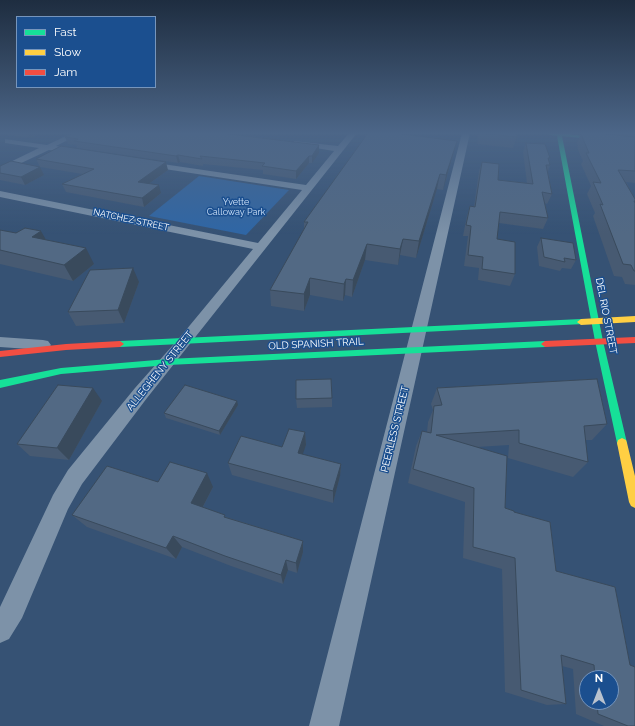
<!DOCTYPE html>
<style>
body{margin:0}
#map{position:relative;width:635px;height:726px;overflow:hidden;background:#365274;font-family:Raleway,sans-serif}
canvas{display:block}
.legend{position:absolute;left:16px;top:16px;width:140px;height:72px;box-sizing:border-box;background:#1b4f8f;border:1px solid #7695bc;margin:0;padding:5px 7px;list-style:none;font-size:12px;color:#fff}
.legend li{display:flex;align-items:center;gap:8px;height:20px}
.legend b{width:20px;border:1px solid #7695bc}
.north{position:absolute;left:579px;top:670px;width:40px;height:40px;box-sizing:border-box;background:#1b4f8f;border:1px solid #7695bc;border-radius:50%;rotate:0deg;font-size:11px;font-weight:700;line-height:16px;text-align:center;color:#fff}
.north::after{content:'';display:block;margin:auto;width:14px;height:18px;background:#b9c2ce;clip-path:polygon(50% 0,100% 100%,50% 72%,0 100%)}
</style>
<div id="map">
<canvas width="635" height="726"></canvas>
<ul class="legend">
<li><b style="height:5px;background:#16e098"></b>Fast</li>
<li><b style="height:5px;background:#ffcf43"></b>Slow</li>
<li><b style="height:5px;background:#f24e42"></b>Jam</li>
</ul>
<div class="north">N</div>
</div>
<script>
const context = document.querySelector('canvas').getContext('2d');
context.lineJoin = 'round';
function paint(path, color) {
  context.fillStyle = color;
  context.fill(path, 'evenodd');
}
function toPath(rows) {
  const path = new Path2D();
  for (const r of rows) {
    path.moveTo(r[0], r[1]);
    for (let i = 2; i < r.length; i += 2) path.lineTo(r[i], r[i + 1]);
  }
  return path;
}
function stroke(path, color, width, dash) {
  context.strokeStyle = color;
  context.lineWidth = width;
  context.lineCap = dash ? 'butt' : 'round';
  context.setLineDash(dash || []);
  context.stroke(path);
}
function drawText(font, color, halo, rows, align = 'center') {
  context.font = font + ' Raleway,sans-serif';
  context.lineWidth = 3;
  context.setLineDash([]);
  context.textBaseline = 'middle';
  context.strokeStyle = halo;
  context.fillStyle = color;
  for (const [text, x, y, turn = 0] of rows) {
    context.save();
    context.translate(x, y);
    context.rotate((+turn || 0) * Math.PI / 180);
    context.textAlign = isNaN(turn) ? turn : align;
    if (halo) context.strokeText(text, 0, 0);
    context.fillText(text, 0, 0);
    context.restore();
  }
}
const green = toPath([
 [199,176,289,190,246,235,149,216]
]);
const street = toPath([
 [72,133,82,133,56,146,80,150,81,152,80,154,49,150,0,173,0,167,39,148,5,143,5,139,47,145,72,133],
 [349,133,357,133,147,398,82,484,68,509,22,618,9,639,0,643,0,607,53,495,68,470,135,388,181,336,253,249,0,197,0,191,258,243,302,190,145,166,142,165,141,163,142,161,306,185,334,151,297,145,294,145,294,141,338,146,349,133],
 [462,133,470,133,339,726,309,726,462,133],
 [0,337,43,340,48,341,51,345,48,349,43,350,0,347,0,337]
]);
const fast = toPath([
 [540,133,561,133,635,142,635,144,562,136,603,341,627,443,626,446,622,448,618,446,617,443,595,341,557,136,540,133],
 [581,319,585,322,584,324,120,347,116,344,120,341,581,319],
 [545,341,549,344,545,347,168,365,61,374,0,388,0,380,61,368,168,359,545,341]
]);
const slow = toPath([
 [635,316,635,322,581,325,577,322,581,319,635,316],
 [622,438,626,440,627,443,635,476,635,508,631,506,629,502,617,443,618,440,622,438]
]);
const jam = toPath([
 [635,337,635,343,545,347,541,344,545,341,635,337],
 [120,341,124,344,120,347,66,350,0,357,0,351,66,344,120,341]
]);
const wall = toPath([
 [0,133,41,133,30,138,0,134],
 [74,133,232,133,232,134,319,153,312,163,309,163,296,179,263,174,263,170,203,164,203,166,180,162,178,163,77,148,76,145,68,144,65,137],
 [362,133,407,133,406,135,457,141,443,190,437,189,416,258,400,255,398,265,365,260,352,297,345,295,343,301,310,295,304,311,271,306,270,290,304,229,304,222,367,135,362,134],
 [478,133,516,133,517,137,513,148,477,144],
 [581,133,635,133,635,183,626,182,635,199,635,285,625,284,622,277,614,276,593,216,595,213,587,194,591,186,581,164,583,161,578,150,577,142],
 [526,143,550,158,549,160,550,165,548,172,552,194,547,204,545,203,548,218,543,229,499,223,497,239,515,274,510,286,478,280,479,268,464,266,468,236,463,236,467,216,470,206,474,207,479,171,482,162,498,180,527,183,523,152],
 [36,159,168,170,150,183,161,193,144,207,66,192,62,184,82,174,40,167],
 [0,166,44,175,25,185,0,180],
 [0,230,46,240,94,264,73,281,0,264],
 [541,238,576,260,571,269,562,268,560,271,539,266,537,247],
 [139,282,124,323,76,326,68,312],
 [597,379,607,424,592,440,585,440,588,462,573,477,508,458,509,445,477,447,507,456,505,508,514,511,514,512,550,522,556,571,615,587,630,665,635,667,635,726,604,726,576,714,573,669,562,666,566,704,547,705,505,692,502,569,463,558,465,502,408,483,416,446,422,431,427,432,428,422,433,410,431,404,437,388],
 [587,678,611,678,611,702,587,702],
 [332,398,332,407,297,408,296,399],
 [102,401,69,460,30,456,17,444],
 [238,405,220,435,166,418,164,413],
 [305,432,306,445,302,454,341,464,340,476,333,503,232,475,228,463,282,447],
 [158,482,213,487,203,507,226,517,303,541,303,552,297,573,288,570,283,584,231,566,182,547,176,559,87,527,72,515]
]);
const shadedWall = toPath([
 [28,133,41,133,30,138],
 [402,133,407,133,399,148,401,134],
 [457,141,453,154,443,190,446,175],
 [319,145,319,153,312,163,312,156],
 [178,155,180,162,178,163,176,156],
 [309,156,309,163,296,179,296,171],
 [166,162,168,170,140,190,138,182],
 [40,167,44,175,25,185,21,177],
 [440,174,437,189,416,258,419,241],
 [159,185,161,193,144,207,142,198],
 [41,231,50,247,32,237],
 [403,239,400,255,398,265,400,249],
 [367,244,365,260,352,297,353,280],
 [86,248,94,264,73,281,64,265],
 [133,268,139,282,124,323,118,310],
 [310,278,310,295,304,311,304,294],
 [346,279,345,295,343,301,344,284],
 [93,388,102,401,69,460,57,448],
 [237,401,238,405,220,435,219,431],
 [305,432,306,445,299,465,298,453],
 [341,464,340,476,333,503,333,491],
 [207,473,213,487,198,516,191,503],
 [173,536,182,547,176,559,166,548],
 [303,541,303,552,297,573,296,563],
 [286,560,288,570,283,584,281,575]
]);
const building = toPath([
 [74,133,230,133,228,134,319,145,312,156,309,156,296,171,262,166,265,163,200,156,202,159,178,155,176,156,74,141,78,139,65,137,74,133],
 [368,133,402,133,401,134,457,141,446,175,440,174,419,241,403,239,400,249,367,244,353,280,346,279,344,284,310,278,304,294,270,290,308,222,304,222,368,133],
 [480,133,516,133,517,137,480,133],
 [581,133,595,133,635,137,635,171,618,170,635,199,635,201,634,201,635,203,635,271,634,271,631,265,623,264,600,204,603,205,593,182,601,183,586,153,589,153,583,139,581,133],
 [526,143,545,144,550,158,548,158,550,165,546,165,552,194,542,192,548,218,500,212,497,239,515,242,515,274,482,269,483,257,468,255,471,226,466,225,470,206,475,207,482,162,499,164,498,180,533,184,526,143],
 [61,146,166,162,138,182,159,185,142,198,62,184,94,169,36,159,61,146],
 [11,161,40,167,21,177,0,173,0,166,11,161],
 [25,228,41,231,32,237,86,248,64,265,0,250,0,230,16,233,25,228],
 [541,238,573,243,576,260,564,258,565,262,544,257,541,238],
 [133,268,118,310,68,312,90,270,133,268],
 [331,379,332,398,296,399,296,380,331,379],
 [597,379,607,424,584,426,588,462,519,443,519,430,436,435,507,456,505,508,514,511,514,512,550,522,556,571,615,587,630,665,635,667,635,726,628,726,598,714,597,702,611,702,611,678,595,678,594,665,561,655,566,704,521,690,515,558,473,547,474,488,413,469,422,431,431,433,434,406,442,405,437,388,597,379],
 [58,385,93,388,57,448,17,444,58,385],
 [185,385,237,401,219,431,164,413,185,385],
 [289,429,305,432,298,453,341,464,333,491,228,463,241,436,282,447,289,429],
 [170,462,207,473,191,503,225,515,224,517,303,541,296,563,286,560,281,575,225,556,173,536,166,548,72,515,107,466,158,482,170,462]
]);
const farParknames = [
 ["Yvette",236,202],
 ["Calloway Park",236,212]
];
const farStreetnames = [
 ["NATCHEZ STREET",131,220,12]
];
const streetNames = [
 ["DEL RIO STREET",606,316,79],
 ["OLD SPANISH TRAIL",316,344,-3],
 ["ALLEGHENY STREET",160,371,-51],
 ["PEERLESS STREET",395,429,-76]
];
paint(green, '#2f66a5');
paint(street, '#7d92a8');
paint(fast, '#16e098');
paint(slow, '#ffcf43');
paint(jam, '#f24e42');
paint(wall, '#475a72');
paint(shadedWall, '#394a5c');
paint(building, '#526984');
stroke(building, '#394a5c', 1);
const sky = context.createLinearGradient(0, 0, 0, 234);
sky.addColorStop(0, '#1e2d40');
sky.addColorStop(0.57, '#4c6688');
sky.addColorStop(1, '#4c668800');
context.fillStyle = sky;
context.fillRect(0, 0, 635, 234);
drawText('9px', '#cfe3fa', '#1b4f8f', farParknames);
drawText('9px', '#fff', '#1b4f8f', farStreetnames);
drawText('10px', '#fff', '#1b4f8f', streetNames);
</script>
